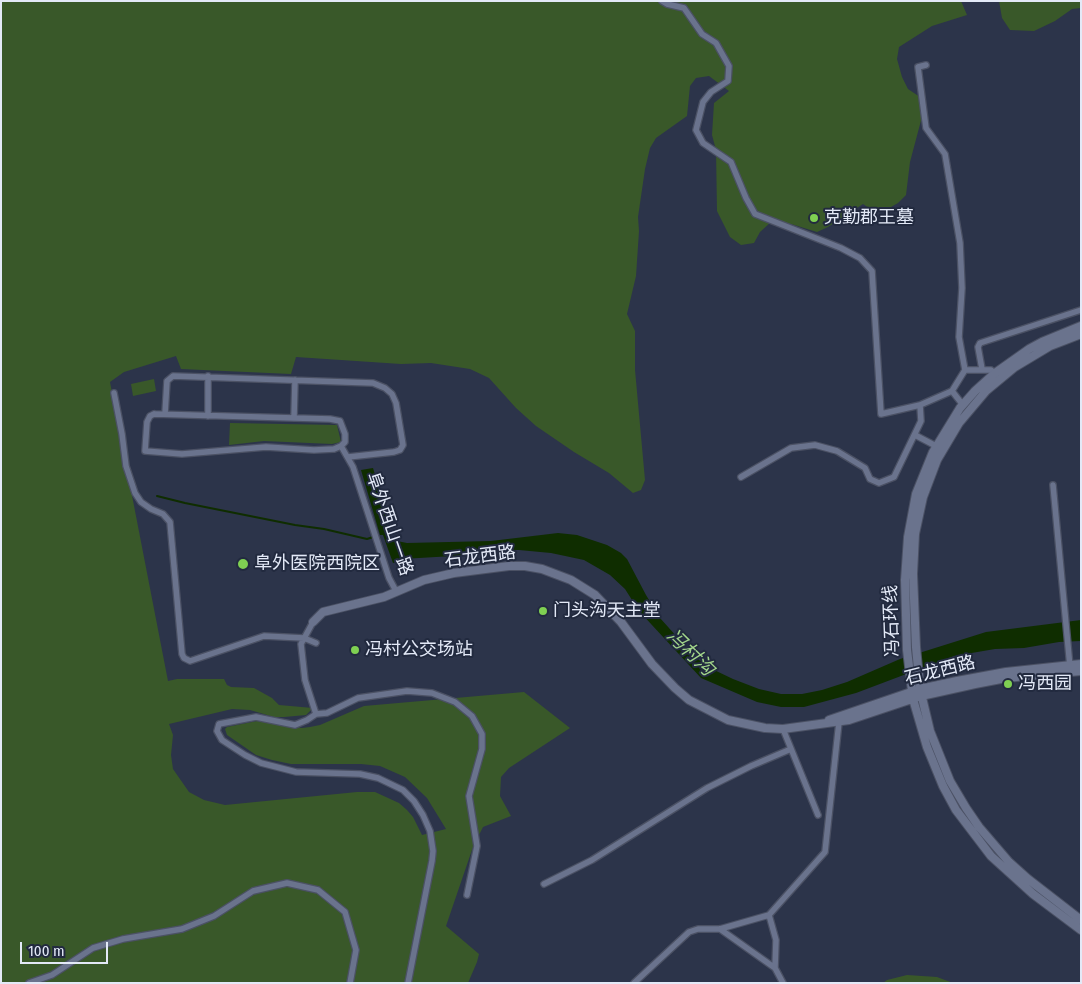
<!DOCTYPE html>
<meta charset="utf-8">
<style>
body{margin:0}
#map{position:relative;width:1082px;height:984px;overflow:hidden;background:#2c344a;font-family:"Fira Sans Condensed",sans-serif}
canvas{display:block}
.frame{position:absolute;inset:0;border:2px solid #e3e9f7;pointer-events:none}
.scale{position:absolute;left:20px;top:942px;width:88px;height:22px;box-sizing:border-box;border:2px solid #e3e9f7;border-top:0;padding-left:6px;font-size:15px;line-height:18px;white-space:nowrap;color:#e3e9f7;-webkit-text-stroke:4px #222a3f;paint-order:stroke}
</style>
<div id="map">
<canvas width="1082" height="984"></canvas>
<div class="frame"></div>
<div class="scale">100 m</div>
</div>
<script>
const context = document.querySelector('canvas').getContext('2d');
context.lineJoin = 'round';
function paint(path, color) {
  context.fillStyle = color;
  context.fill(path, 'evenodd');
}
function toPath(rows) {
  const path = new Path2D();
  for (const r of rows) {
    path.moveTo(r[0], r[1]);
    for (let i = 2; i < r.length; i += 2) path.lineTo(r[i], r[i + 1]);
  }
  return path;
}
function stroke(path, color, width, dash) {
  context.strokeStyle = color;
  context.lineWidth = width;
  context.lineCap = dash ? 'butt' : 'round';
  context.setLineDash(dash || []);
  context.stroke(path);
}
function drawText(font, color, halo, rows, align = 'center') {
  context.font = font + ' "Fira Sans Condensed","Noto Sans SC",sans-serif';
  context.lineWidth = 4;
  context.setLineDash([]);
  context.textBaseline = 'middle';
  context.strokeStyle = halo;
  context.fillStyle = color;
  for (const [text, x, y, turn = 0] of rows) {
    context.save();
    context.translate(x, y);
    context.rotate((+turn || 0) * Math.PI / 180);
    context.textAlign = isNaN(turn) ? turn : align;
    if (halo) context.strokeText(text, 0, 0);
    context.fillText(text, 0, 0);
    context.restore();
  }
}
const green = toPath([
 [1,1,961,1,967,15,932,26,899,47,897,59,902,77,908,89,923,99,923,113,910,162,906,195,898,203,891,207,872,210,863,204,828,227,817,232,791,224,771,222,760,232,754,243,741,245,730,237,717,211,716,150,712,135,714,103,729,91,709,76,696,78,690,86,687,116,656,138,650,148,645,169,638,217,639,231,636,276,627,314,635,331,635,370,645,480,641,490,633,493,609,473,574,452,536,426,516,408,489,378,470,369,431,363,401,364,296,357,291,374,181,369,176,356,124,372,110,382,168,681,177,679,224,679,227,685,231,687,254,688,272,698,279,705,313,708,306,715,284,717,274,717,250,710,232,709,169,724,173,735,171,755,173,769,189,792,204,800,225,805,357,792,375,792,399,803,407,810,413,817,422,835,446,829,427,798,405,777,380,766,361,764,291,764,272,760,256,755,227,735,225,729,227,727,257,721,302,728,310,727,320,725,364,706,524,692,570,728,509,768,501,777,500,796,511,816,483,827,473,847,446,926,479,954,477,962,468,983,1,983],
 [999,1,1081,1,1081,8,1072,9,1055,21,1034,31,1010,30,1002,18],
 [154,379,156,391,133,396,131,384],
 [230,423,337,425,341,442,332,444,264,441,229,445],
 [907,975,937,977,953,983,883,983,887,980]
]);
const water = toPath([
 [373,468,381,494,389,532,391,537,397,541,407,543,491,541,558,533,577,535,607,545,621,553,627,559,646,595,660,618,695,657,710,668,733,679,759,689,781,694,802,694,822,690,847,682,900,659,986,632,1081,620,1081,641,1059,642,1024,648,995,649,954,656,856,693,804,707,781,707,757,702,701,678,639,611,625,589,610,575,584,560,551,553,519,550,502,550,470,555,402,559,402,561,393,563,383,535,380,535,361,470]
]);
const stream = toPath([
 [157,496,185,503,295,525,324,529,367,539,373,537]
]);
const street = toPath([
 [662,1,667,4,684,8,702,34,716,43,729,66,728,81,711,92,703,102,696,130,703,143,731,162,746,198,755,214,841,248,860,258,872,271,881,414,920,405],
 [926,65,918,67,926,128,945,154,960,243,962,288,959,337,965,370,991,370,996,375],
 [982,369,978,347,980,343,1081,310],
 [952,391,963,405],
 [114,393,122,434,126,466,135,493,141,502,151,509,163,514,170,522,182,654,184,658,190,661,264,636,304,638,316,643],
 [154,414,330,419,340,421,345,434,345,442,341,446,334,449,314,450,266,447,182,454,145,451,147,422,150,416,154,414],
 [165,414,167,381,173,376,373,383,385,388,392,394,396,403,403,445,400,450,394,452,348,457],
 [208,416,208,376],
 [294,418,295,380],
 [915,435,936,446],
 [341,446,353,467,389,578,396,591],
 [741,477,791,448,815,445,837,451,865,468,870,479,879,483,894,477,921,421,920,405,952,391,965,370],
 [1053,485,1070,667],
 [313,622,301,644,305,680,316,714,307,720,295,725,256,717,219,724,217,731,222,740,245,755,261,763,296,772,360,774,378,778,403,790,414,801,423,815,430,831,433,851,432,861,408,983],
 [316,714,327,713,358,698,407,691,432,693,455,702,472,716,482,734,482,749,469,796,477,846,467,895],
 [783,729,818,815],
 [544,884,592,860,707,788,751,766,791,749],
 [769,915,825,852,839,722],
 [720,929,775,968,783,983],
 [29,983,52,975,93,948,123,939,182,929,214,916,253,891,287,883,318,890,345,912,356,950,350,983],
 [634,983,689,932,698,929,720,929,769,915,776,940,775,968]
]);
const secondary = toPath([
 [1081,326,1042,342,1029,349,995,373,975,391,960,408,933,452,916,494,908,537,905,580,907,650,913,699,927,747,943,786,956,810,991,856,1033,894,1081,930],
 [1081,334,1050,346,1015,367,986,391,959,423,937,460,923,497,915,534,913,574,916,647,920,689,930,731,950,781,966,808,979,827,1009,862,1028,879,1081,920],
 [313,622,323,612,384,597,424,580,454,573,509,566,525,566,542,569,571,580,595,595,621,622,652,664,675,688,689,700,728,720,765,728,783,729,849,720,921,696,975,684,1006,678,1081,671],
 [829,720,920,689,957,681,1006,672,1081,664]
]);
const markers = [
 [814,218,5,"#7fd052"],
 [243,564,6,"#7fd052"],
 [543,611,5,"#7fd052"],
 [355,650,5,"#7fd052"],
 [1008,684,5,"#7fd052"]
];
const poiNames = [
 ["克勤郡王墓",824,218],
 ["阜外医院西院区",254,564],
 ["门头沟天主堂",553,611],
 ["冯村公交场站",365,650],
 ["冯西园",1018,684]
];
const streetNames = [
 ["阜外西山一路",389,524,71],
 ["石龙西路",480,557,-7],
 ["冯石环线",892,621,-92],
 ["石龙西路",940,671,-14]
];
const waterNames = [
 ["冯村沟",690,653,44]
];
paint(green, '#395829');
paint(water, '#0f2d00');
stroke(stream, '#0f2d00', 2);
stroke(street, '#4b5164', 8);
stroke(secondary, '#4b5164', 10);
stroke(street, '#6a738d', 5.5);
stroke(secondary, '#6a738d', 8);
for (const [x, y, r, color] of markers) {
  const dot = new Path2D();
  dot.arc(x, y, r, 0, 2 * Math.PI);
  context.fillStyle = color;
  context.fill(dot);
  stroke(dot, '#222a3f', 2);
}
drawText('18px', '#e3e9f7', '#222a3f', poiNames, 'left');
drawText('18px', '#e3e9f7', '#222a3f', streetNames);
drawText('italic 19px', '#a2d58b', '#222a3f', waterNames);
</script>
